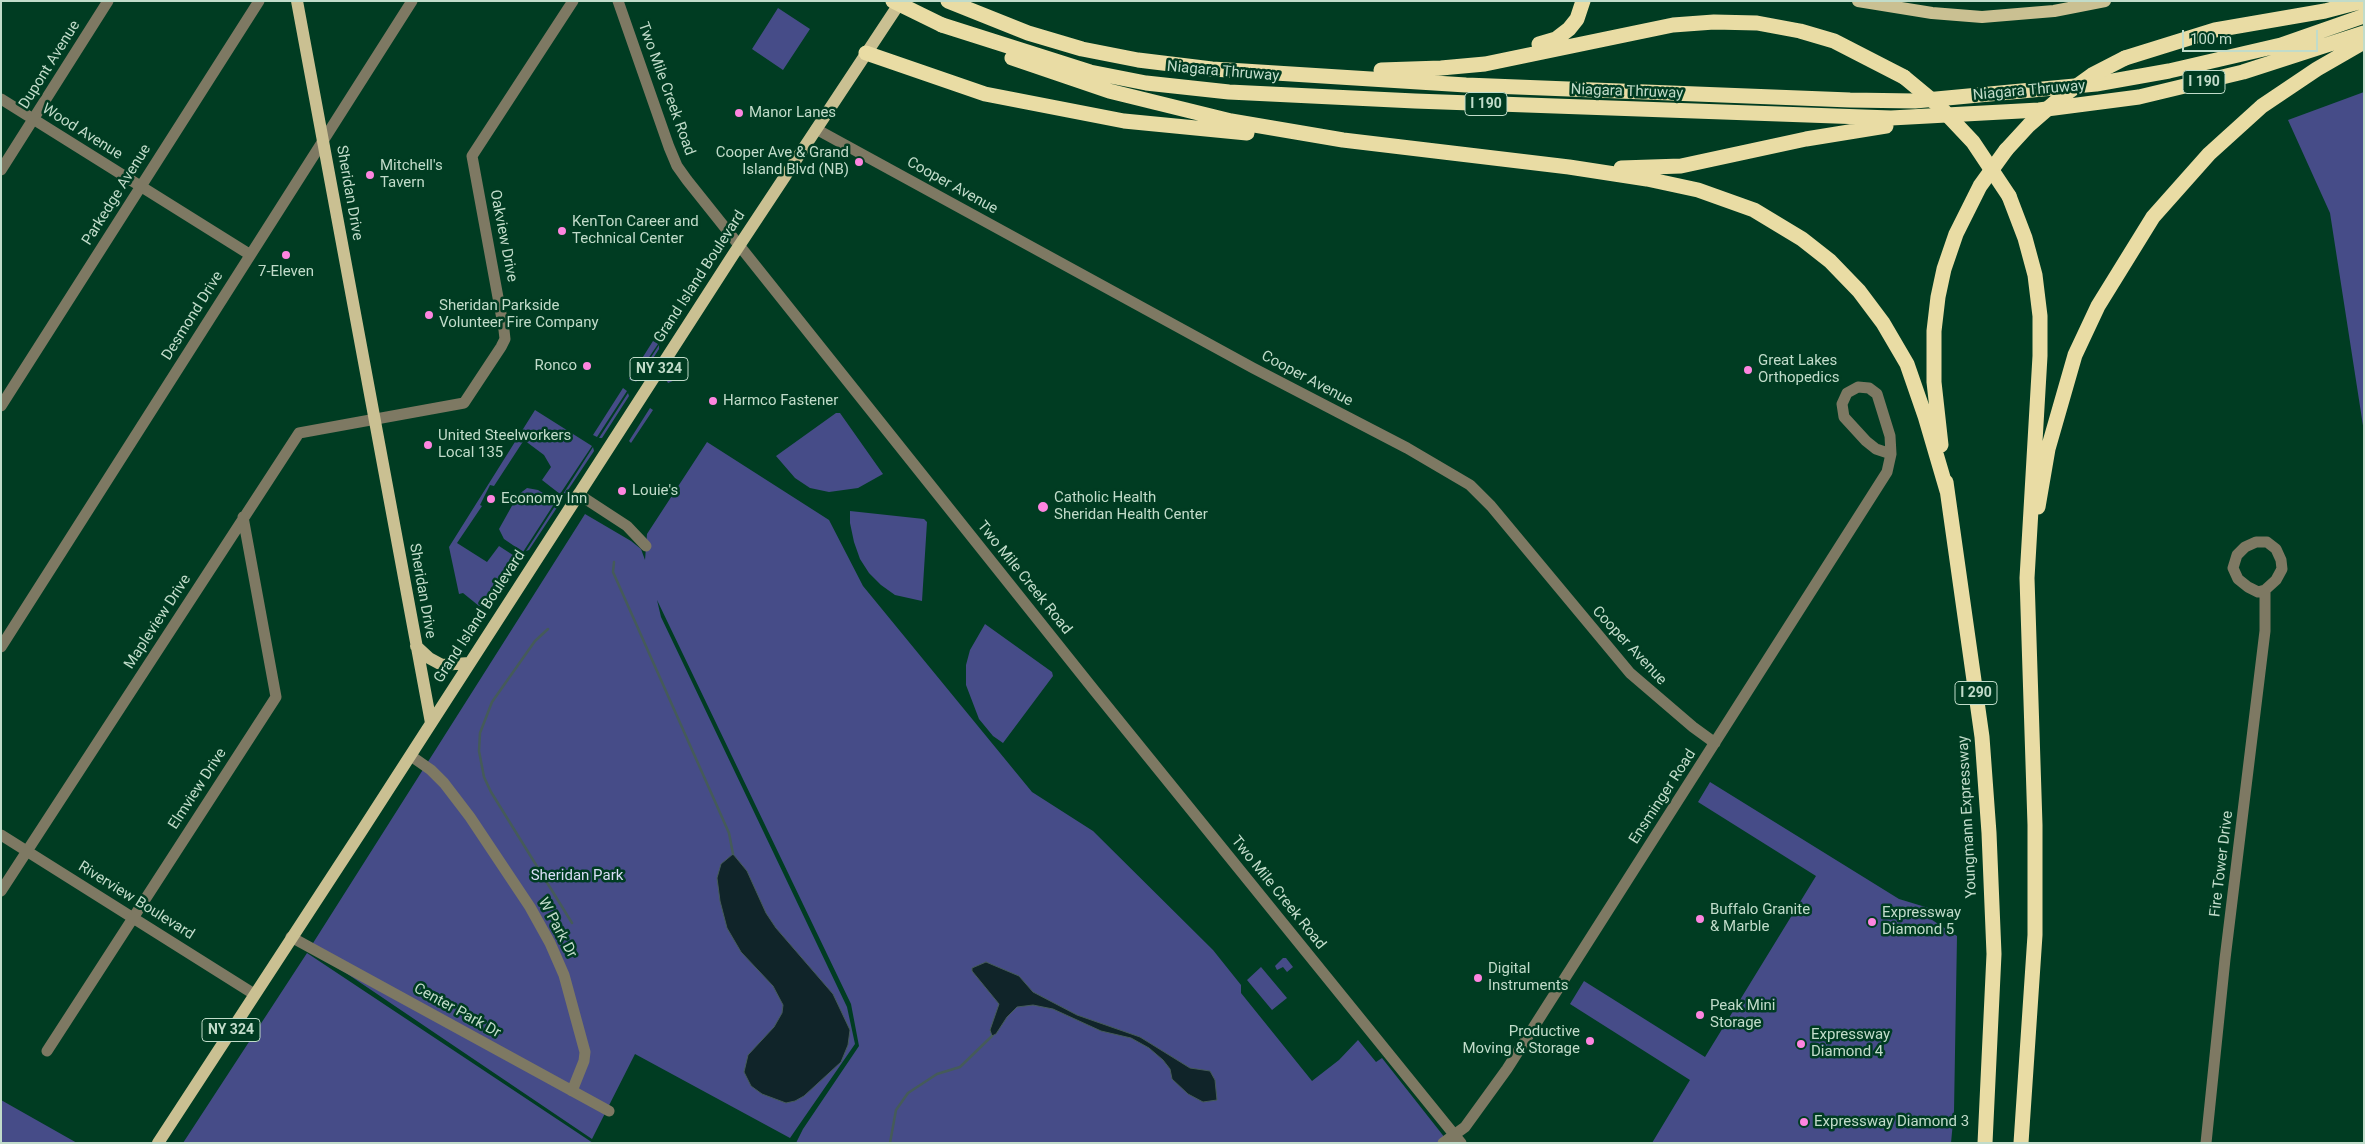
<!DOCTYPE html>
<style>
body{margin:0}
#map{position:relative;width:2365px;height:1144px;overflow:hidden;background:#003c22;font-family:Roboto,sans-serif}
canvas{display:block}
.frame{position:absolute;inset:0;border:2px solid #c1dcca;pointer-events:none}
.scale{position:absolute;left:2182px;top:30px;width:136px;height:22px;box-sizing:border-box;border:2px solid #c1dcca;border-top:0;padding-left:6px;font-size:15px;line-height:18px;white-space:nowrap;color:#c1dcca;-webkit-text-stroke:4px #003c22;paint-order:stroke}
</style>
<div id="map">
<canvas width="2365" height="1144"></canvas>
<div class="frame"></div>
<div class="scale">100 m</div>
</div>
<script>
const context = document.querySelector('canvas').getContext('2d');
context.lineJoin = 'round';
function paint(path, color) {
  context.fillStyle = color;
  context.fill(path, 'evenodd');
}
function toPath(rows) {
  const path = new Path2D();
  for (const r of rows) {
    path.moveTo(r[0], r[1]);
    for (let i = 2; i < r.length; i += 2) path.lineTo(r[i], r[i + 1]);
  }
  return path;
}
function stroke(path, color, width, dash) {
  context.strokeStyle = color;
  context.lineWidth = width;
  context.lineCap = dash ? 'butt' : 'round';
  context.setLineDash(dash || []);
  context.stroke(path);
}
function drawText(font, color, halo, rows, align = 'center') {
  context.font = font + ' Roboto,sans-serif';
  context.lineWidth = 5;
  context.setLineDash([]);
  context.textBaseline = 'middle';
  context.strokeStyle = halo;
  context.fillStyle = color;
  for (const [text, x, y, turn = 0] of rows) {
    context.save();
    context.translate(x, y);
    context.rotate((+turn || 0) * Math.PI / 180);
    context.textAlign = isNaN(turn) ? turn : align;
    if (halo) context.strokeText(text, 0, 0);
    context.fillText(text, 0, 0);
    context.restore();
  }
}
const green = toPath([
 [778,8,810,29,783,70,752,49],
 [2364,92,2364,432,2330,213,2288,120],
 [653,341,658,344,633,381,629,379],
 [659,345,659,349,639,380,635,382],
 [678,364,681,367,679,374,675,380,668,383,667,381],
 [623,388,627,391,597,437,593,435],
 [628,393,629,396,602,438,599,438],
 [650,408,653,410,631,443,629,441],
 [535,410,592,446,560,494,542,480,551,467,544,455,524,440,494,486,490,485,480,505,482,506,457,543,487,562,499,546,519,559,488,607,479,606,463,593,459,594,449,547],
 [836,413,840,413,883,474,858,488,829,492,810,488,795,478,776,456],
 [707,442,829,520,863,586,1032,792,1093,831,1213,950,1241,985,1241,993,1312,1081,1339,1060,1358,1040,1376,1062,1382,1058,1449,1143,796,1143,803,1129,859,1046,851,1004,657,600,661,617,847,1007,855,1044,790,1138,635,1054,592,1139,346,973,308,951,585,514,631,541,641,549,645,560,647,534],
 [593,447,594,451,566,493,563,494],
 [527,488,538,490,556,501,523,552,504,539,499,529,518,495],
 [557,503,558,506,529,550,526,551],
 [850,511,924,519,927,522,922,601,895,595,881,585,869,573,860,559,854,542,850,523],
 [985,624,1052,672,1053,676,1003,743,993,736,979,719,966,685,966,665,970,650],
 [1710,782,1899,899,1932,909,1929,918,1957,936,1954,1111,1951,1143,1652,1143,1690,1080,1570,1004,1584,981,1705,1057,1816,876,1698,802],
 [307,953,593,1143,183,1143],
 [1283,958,1286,958,1293,967,1287,972,1283,967,1277,970,1275,966],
 [1261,967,1287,998,1272,1010,1247,980],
 [1,1100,77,1143,1,1143]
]);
const water = toPath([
 [733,854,747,871,766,913,776,928,833,994,850,1030,848,1045,841,1062,804,1096,795,1101,786,1103,762,1094,751,1086,744,1072,748,1055,774,1027,782,1013,783,1005,773,986,741,952,727,928,720,901,717,878,721,864,733,854],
 [986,962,1019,976,1033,992,1077,1015,1140,1037,1190,1068,1210,1071,1215,1080,1217,1100,1203,1102,1188,1094,1172,1079,1170,1069,1163,1060,1149,1048,1131,1038,1101,1031,1053,1009,1033,1005,1017,1007,1007,1017,996,1034,992,1036,990,1030,999,1004,972,971,972,968,986,962]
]);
const stream = toPath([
 [614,562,613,572,729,833,733,854],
 [548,629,535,641,492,702,480,733,479,751,484,777,491,792,572,923],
 [890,1143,896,1110,908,1093,937,1074,960,1067,992,1036]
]);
const minor = toPath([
 [618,1,669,147,677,166,687,180,1094,690,1461,1143],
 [1,99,249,254],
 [816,129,1253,368,1407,448,1470,485,1491,506,1630,673,1693,727,1715,743],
 [1,170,108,1],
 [1,406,259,1],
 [578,494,627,526,646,546],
 [1,647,412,1],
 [411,756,431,770,444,783,470,817,530,907,550,943,564,975,585,1052,584,1061,572,1091],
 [1,835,254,994],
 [1,891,299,433,464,403,501,347,505,339,504,330,472,156,573,1],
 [291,937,609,1111],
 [47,1051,276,697,243,517],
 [1443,1143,1465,1127,1507,1069,1887,472,1891,454,1890,436,1877,394,1869,388,1858,387,1847,393,1842,404,1844,417,1866,441,1876,449,1891,454],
 [2206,1143,2225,959,2265,631,2265,590,2276,580,2282,569,2281,560,2276,549,2267,542,2256,542,2245,547,2237,555,2233,568,2238,579,2248,587,2258,592,2265,590]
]);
const major = toPath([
 [297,1,431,723],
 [1858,1,1932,13,1982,17,2054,11,2105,1],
 [416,646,429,658,442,665,469,663],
 [158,1143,361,832,733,255,901,1]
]);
const highway = toPath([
 [948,1,1028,33,1082,49,1138,60,1212,69,1466,85,1850,100,1915,101,2096,84,2169,71,2281,45,2364,16],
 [942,25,1090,72,1146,83,1229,92,1415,101,1891,118,2039,110,2139,97,2243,72,2364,33],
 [1539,44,1556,39,1569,29,1577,19,1583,1],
 [866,53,985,94,1124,121,1247,133],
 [1012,58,1109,91,1231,121,1343,140,1569,167,1647,179,1698,190,1754,210,1802,239,1830,261,1859,291,1883,323,1907,364,1925,416,1947,491],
 [2125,58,2215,30,2325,11,2363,1],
 [1381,70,1441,68,1485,64,1673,25,1714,22,1757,23,1800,31,1834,41,1904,77],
 [1621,168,1681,166,1806,139,1886,126],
 [2009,196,2025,238,2035,275,2040,316,2040,356,2027,578,2035,825,2035,935,2021,1143],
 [1941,445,1934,382,1934,331,1938,297,1944,269,1956,234,1980,186,2006,150],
 [1946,482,1982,737,1989,833,1994,954,1985,1143],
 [2038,507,2048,449,2075,355,2098,306,2153,217,2209,154,2262,106,2317,69,2364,42]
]);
const highwayBridge = toPath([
 [893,1,942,25],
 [1904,77,1939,106,1973,142,2009,196],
 [2006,150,2029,125,2060,98,2092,75,2125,58]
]);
const markers = [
 [739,113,5,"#fe85e0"],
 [859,162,5,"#fe85e0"],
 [370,175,5,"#fe85e0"],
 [562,231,5,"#fe85e0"],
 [286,255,5,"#fe85e0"],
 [429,315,5,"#fe85e0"],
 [587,366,5,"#fe85e0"],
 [1748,370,5,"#fe85e0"],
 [713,401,5,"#fe85e0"],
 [428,445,5,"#fe85e0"],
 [622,491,5,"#fe85e0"],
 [491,499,5,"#fe85e0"],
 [1043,507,6,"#fe85e0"],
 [1700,919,5,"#fe85e0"],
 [1872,922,5,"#fe85e0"],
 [1478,978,5,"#fe85e0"],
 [1700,1015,5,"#fe85e0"],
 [1590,1041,5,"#fe85e0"],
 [1801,1044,5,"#fe85e0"],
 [1804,1122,5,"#fe85e0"]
];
const shields = [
 [2204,82,42],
 [1486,104,42],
 [659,369,58],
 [1976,693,42],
 [231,1030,58]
];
const shieldNames = [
 ["I 190",2204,82],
 ["I 190",1486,104],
 ["NY 324",659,369],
 ["I 290",1976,693],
 ["NY 324",231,1030]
];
const streetNames = [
 ["Dupont Avenue",50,65,-58],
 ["Niagara Thruway",1223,72,5],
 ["Two Mile Creek Road",666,89,70],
 ["Niagara Thruway",2029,91,-5],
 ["Niagara Thruway",1627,92,2],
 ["Wood Avenue",82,132,32],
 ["Cooper Avenue",952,186,29],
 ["Sheridan Drive",349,193,80],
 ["Parkedge Avenue",117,195,-58],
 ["Oakview Drive",503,236,79],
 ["Grand Island Boulevard",700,277,-57],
 ["Desmond Drive",193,316,-58],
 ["Cooper Avenue",1307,379,28],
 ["Two Mile Creek Road",1024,578,51],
 ["Sheridan Drive",422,591,80],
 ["Grand Island Boulevard",480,617,-57],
 ["Mapleview Drive",158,622,-57],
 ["Cooper Avenue",1629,646,47],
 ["Elmview Drive",198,789,-57],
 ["Ensminger Road",1663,797,-57],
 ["Youngmann Expressway",1968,817,-93],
 ["Fire Tower Drive",2222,864,-83],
 ["Two Mile Creek Road",1278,893,51],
 ["Riverview Boulevard",136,901,32],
 ["W Park Dr",557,928,62],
 ["Center Park Dr",457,1011,29]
];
const poiNames = [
 ["Manor Lanes",749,113],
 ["Cooper Ave & Grand",849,153,"right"],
 ["Island Blvd (NB)",849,170,"right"],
 ["Mitchell's",380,166],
 ["Tavern",380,183],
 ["KenTon Career and",572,222],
 ["Technical Center",572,239],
 ["7-Eleven",286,272,"center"],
 ["Sheridan Parkside",439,306],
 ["Volunteer Fire Company",439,323],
 ["Great Lakes",1758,361],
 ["Orthopedics",1758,378],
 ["Ronco",577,366,"right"],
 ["Harmco Fastener",723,401],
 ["United Steelworkers",438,436],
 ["Local 135",438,453],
 ["Louie's",632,491],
 ["Catholic Health",1054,498],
 ["Sheridan Health Center",1054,515],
 ["Economy Inn",501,499],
 ["Buffalo Granite",1710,910],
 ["& Marble",1710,927],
 ["Expressway",1882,913],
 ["Diamond 5",1882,930],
 ["Digital",1488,969],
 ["Instruments",1488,986],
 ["Peak Mini",1710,1006],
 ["Storage",1710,1023],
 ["Productive",1580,1032,"right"],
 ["Moving & Storage",1580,1049,"right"],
 ["Expressway",1811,1035],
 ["Diamond 4",1811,1052],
 ["Expressway Diamond 3",1814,1122]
];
const parkNames = [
 ["Sheridan Park",577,876]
];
paint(green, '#464c88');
paint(water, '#102429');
stroke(water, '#455b59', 1);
stroke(stream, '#455b59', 2.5);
stroke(minor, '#7e7963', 11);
stroke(major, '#cac092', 12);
stroke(highway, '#e9dca4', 15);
stroke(highwayBridge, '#e9dca4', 15);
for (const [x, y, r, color] of markers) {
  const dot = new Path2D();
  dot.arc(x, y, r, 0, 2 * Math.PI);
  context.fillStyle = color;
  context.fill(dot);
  stroke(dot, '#003c22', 2);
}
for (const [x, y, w] of shields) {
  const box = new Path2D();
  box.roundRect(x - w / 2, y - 11.5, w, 23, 4);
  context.fillStyle = '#003c22';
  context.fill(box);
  stroke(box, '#c1dcca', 1);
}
drawText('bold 14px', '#c1dcca', null, shieldNames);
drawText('15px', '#c1dcca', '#003c22', streetNames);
drawText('15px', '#c1dcca', '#003c22', poiNames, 'left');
drawText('15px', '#d9def6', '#003c22', parkNames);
</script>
